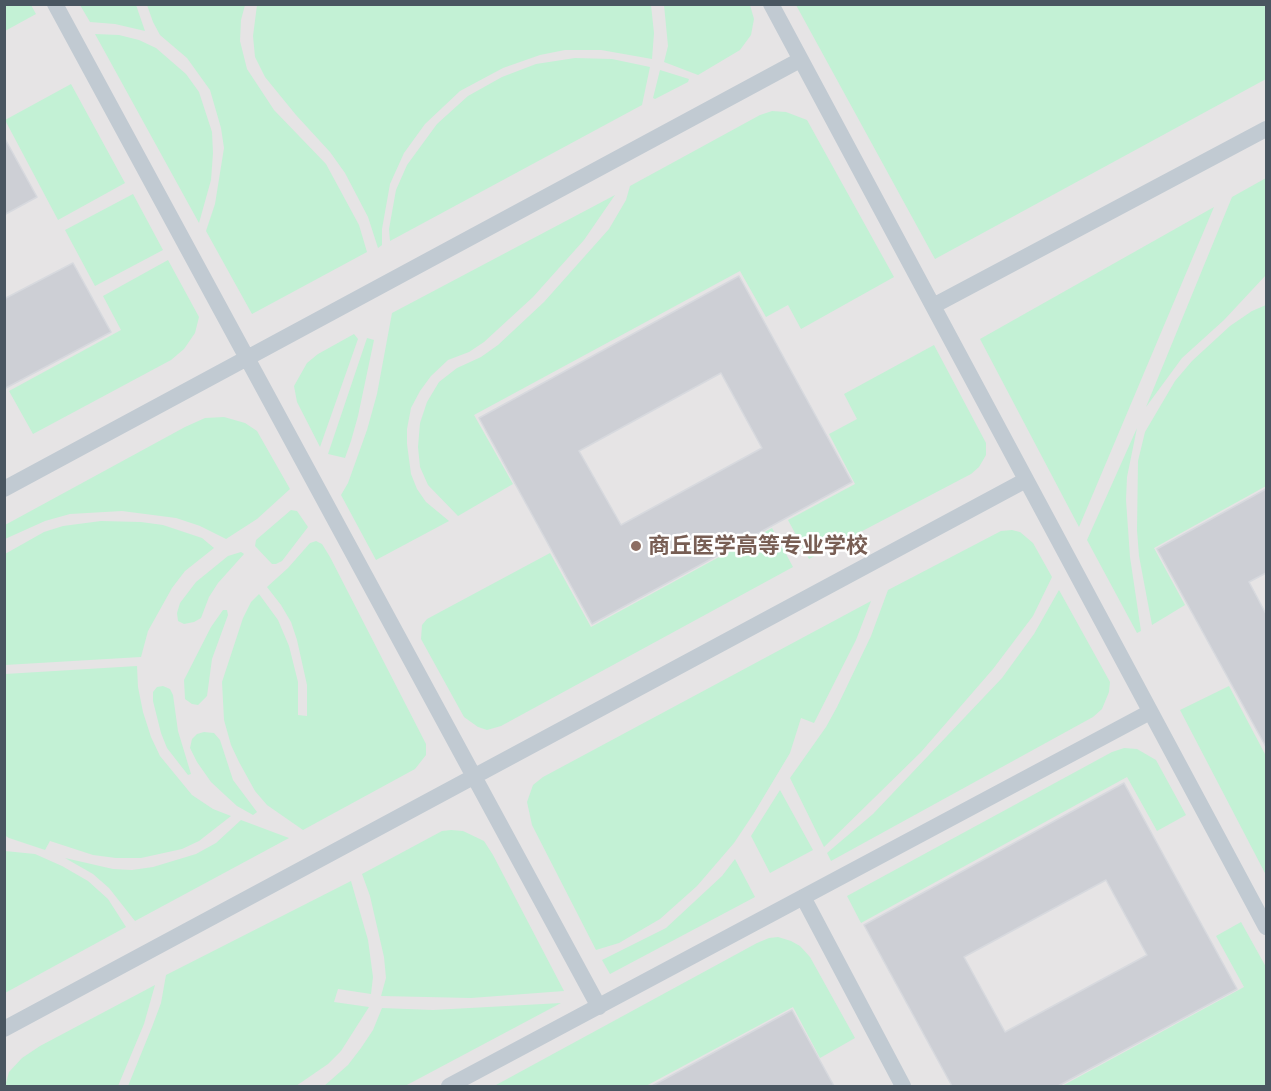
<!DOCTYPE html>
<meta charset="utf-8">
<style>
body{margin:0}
#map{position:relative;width:1271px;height:1091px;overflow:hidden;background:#f5f3f3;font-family:"Alegreya Sans",sans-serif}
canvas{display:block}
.frame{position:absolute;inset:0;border:6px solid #4a5661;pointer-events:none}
</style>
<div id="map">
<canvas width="1271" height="1091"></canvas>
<div class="frame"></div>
</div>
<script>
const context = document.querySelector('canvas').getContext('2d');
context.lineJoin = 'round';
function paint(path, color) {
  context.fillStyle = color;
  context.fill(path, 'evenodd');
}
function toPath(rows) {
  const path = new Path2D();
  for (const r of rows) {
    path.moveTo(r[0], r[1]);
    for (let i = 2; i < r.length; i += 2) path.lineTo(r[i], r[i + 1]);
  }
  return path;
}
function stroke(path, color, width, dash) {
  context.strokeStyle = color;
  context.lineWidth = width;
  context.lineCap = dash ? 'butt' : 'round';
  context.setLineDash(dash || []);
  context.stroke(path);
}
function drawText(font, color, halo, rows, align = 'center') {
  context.font = font + ' "Alegreya Sans","Noto Sans SC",sans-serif';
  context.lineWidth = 5;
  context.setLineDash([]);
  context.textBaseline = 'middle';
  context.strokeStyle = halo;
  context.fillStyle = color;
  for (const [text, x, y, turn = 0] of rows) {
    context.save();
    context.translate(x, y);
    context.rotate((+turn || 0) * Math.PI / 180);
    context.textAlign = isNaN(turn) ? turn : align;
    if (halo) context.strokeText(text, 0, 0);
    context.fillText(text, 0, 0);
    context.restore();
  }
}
const education = toPath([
 [5,5,1266,5,1266,1086,5,1086]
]);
const green = toPath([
 [5,4,31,5,36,14,5,31],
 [80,5,136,5,145,31,115,24,90,22],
 [147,5,245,5,241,20,240,41,247,69,274,110,326,164,359,225,367,252,252,314,206,231,215,204,224,148,221,128,210,90,187,58,160,35,153,22],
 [257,5,651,5,654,33,652,59,601,50,565,50,540,55,503,68,460,91,425,124,404,153,390,184,382,229,382,245,378,248,368,217,345,173,330,152,296,115,265,77,255,57,253,36],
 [664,5,750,5,754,19,751,35,740,50,698,75,664,62,668,46],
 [796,5,1266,5,1266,79,935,259],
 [95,34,119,35,139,40,156,48,186,74,199,92,212,132,213,153,211,180,199,223],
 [575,58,612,59,650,67,642,105,390,241,389,229,396,190,407,165,437,124,468,96,502,77,536,64],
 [660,70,689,79,688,82,655,99,653,98],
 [71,84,125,183,58,220,5,120],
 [772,111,786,112,807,120,894,277,801,329,788,305,766,317,740,271,474,415,513,484,458,516,428,485,420,467,418,447,420,423,427,402,439,382,457,368,481,357,498,345,544,302,609,229,626,200,630,186,760,115],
 [1266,178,1266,275,1224,320,1182,358,1146,407,1232,197],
 [133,194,163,250,95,286,65,230],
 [615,195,584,240,533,297,484,342,469,352,448,360,431,376,420,391,411,408,407,429,407,444,411,474,417,489,426,502,449,521,376,560,341,495,348,483,367,430,377,394,392,313],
 [1214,207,1079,527,980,339],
 [168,260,199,317,195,333,184,349,171,360,33,434,9,391,121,330,103,296],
 [1266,305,1266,486,1154,548,1185,605,1152,625,1139,556,1137,530,1138,461,1145,432,1175,381,1192,361,1230,326,1252,311],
 [354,334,358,339,320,447,297,402,294,386,307,363,318,354],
 [367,338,374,340,358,416,351,441,345,458,328,454],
 [934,345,986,443,986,455,979,467,971,474,809,559,788,520,855,484,829,434,857,419,844,394],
 [224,417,245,423,257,431,290,489,257,519,226,539,200,526,176,518,122,511,70,514,45,521,5,539,5,525,185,427,205,418],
 [1137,428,1127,477,1126,500,1130,557,1141,631,1137,633,1087,540],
 [291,510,297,511,308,527,282,561,276,564,272,564,255,546,256,540],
 [101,521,141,522,163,525,202,538,214,548,185,571,172,588,148,631,141,657,5,665,5,554,44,532,63,526],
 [772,528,793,567,501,726,487,730,478,727,464,717,421,639,422,625,427,619,550,553,591,627],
 [1012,530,1020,532,1033,543,1052,577,1033,616,993,669,921,752,824,847,790,778,826,727,837,707,871,636,888,590,1001,531],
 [316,541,322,544,330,557,426,744,426,755,415,769,303,830,267,805,255,791,239,762,231,745,224,720,222,682,243,618,251,602,259,594,278,620,289,646,298,682,298,715,307,716,307,685,297,640,291,622,281,605,267,587,288,568,310,543],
 [241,552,244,554,218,583,209,597,201,618,194,622,184,624,178,621,177,613,180,603,196,582,228,556],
 [1059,590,1110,682,1109,692,1102,709,1093,717,831,861,827,853,873,814,1002,678,1034,634],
 [871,601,856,640,814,723,801,718,790,753,754,813,734,843,697,886,660,919,619,943,596,950,532,825,527,802,533,785,543,777],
 [223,610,227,610,228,615,212,659,207,696,198,705,192,704,185,699,184,680,211,627],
 [137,666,138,687,143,712,151,737,160,756,192,795,213,809,231,816,199,841,182,849,141,858,116,858,93,855,50,841,45,850,9,838,4,835,5,674],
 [163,686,170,689,173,695,178,731,191,774,188,775,167,748,161,733,153,701,153,692,157,687],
 [1229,686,1266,756,1266,875,1180,710],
 [204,732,214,733,220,740,233,780,257,812,253,815,237,806,225,795,211,782,197,762,190,748,192,739,197,734],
 [1124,748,1137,749,1156,760,1186,815,1157,831,1127,777,861,923,847,896,1112,752],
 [780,790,813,850,770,873,751,836],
 [241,820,289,838,135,921,109,888,93,874,65,858,113,869,132,870,153,867,196,854,216,843],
 [451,830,463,831,484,841,493,855,564,991,471,998,381,996,386,978,384,957,370,896,362,874,442,831],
 [5,851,35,854,62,866,88,881,108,899,126,927,5,993],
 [735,859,755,897,610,974,602,960,666,928,722,876],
 [351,881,368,940,373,977,371,994,338,989,334,1002,369,1007,341,1051,328,1064,296,1086,128,1086,152,1027,161,1003,166,975],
 [1241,922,1266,967,1266,1086,1062,1086,1244,987,1216,936],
 [778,937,791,941,800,946,810,957,855,1038,820,1058,793,1007,646,1086,497,1086,496,1085,757,943,769,938],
 [155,985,144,1024,118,1086,5,1086,9,1072,22,1058,40,1046],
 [561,1003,405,1086,324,1086,348,1065,361,1048,373,1030,382,1008,433,1010]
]);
const building = toPath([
 [4,137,37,197,4,215,4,137],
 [73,263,111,332,4,389,4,299,73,263],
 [739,276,852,482,592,624,479,418,739,276],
 [721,373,762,448,621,525,579,451,721,373],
 [1266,489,1266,573,1249,582,1266,614,1266,747,1157,549,1266,489],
 [1124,783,1237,989,1058,1086,952,1086,864,925,1124,783],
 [1106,880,1147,955,1005,1032,964,957,1106,880],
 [792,1010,834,1086,652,1086,792,1010]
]);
const lane = toPath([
 [55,4,599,1007],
 [771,4,1266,927],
 [933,306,1266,129],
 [4,489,800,60],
 [803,897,903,1086],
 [4,1029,1026,480],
 [449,1086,1150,712]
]);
const markers = [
 [636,546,6,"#8d6e63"]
];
const educationNames = [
 ["商丘医学高等专业学校",648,546]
];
paint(education, '#e6e4e5');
paint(green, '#c3f1d5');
paint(building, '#cdcfd5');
stroke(building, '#d7d9de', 1.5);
stroke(lane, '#c1cad2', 16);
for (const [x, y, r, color] of markers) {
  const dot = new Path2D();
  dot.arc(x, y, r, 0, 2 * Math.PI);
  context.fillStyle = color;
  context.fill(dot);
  stroke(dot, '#fff', 2);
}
drawText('bold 22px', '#785e54', '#fff', educationNames, 'left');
</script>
